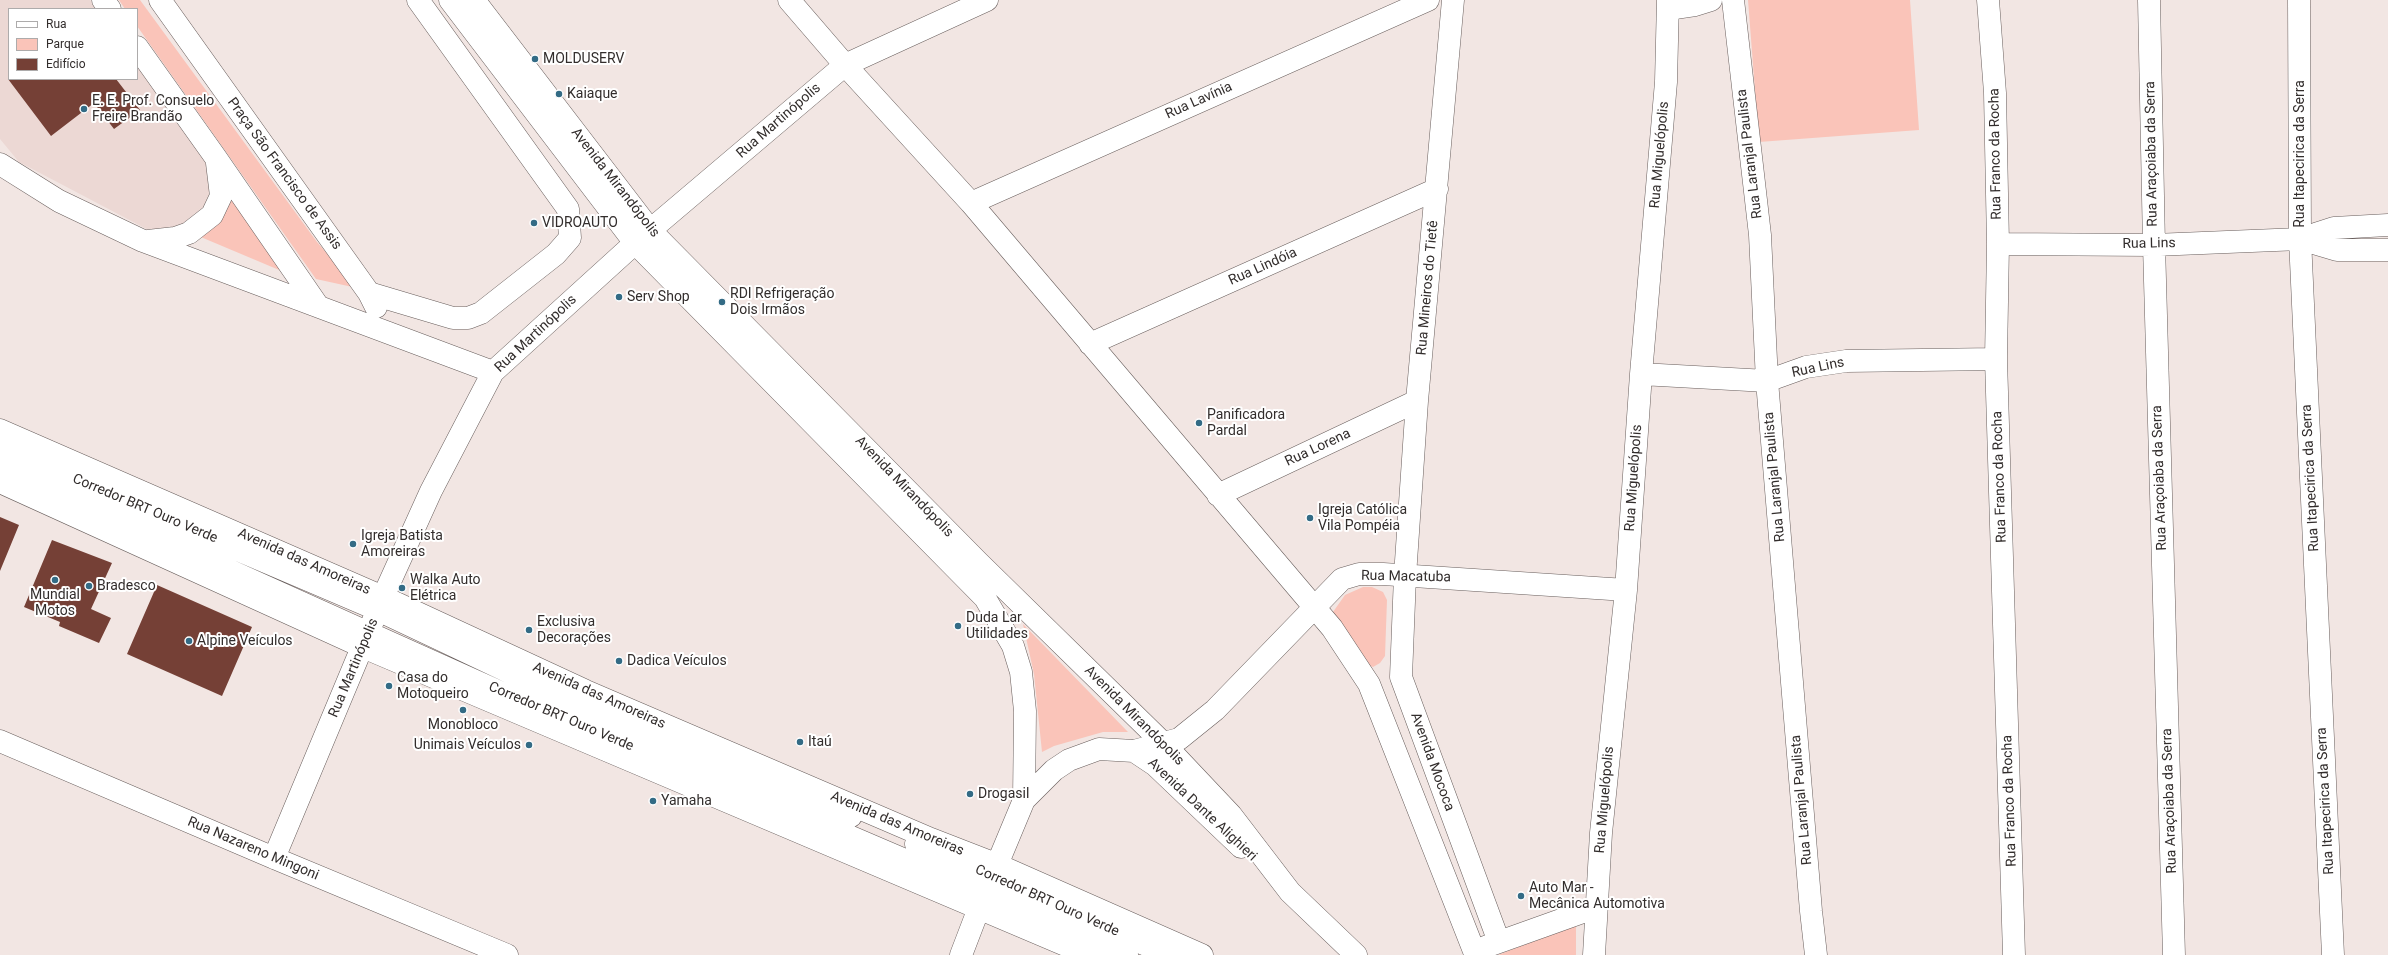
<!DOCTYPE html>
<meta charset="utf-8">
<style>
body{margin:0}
#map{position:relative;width:2388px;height:955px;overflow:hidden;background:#f2e6e3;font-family:Roboto,sans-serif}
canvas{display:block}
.legend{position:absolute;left:8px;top:8px;width:130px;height:72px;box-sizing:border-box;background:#fff;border:1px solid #adabab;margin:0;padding:5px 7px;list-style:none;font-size:12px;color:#322d2c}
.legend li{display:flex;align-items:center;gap:8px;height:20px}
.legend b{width:20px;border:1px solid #adabab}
</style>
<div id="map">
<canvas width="2388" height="955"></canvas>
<ul class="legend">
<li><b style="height:5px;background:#fff"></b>Rua</li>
<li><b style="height:11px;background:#fac4b9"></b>Parque</li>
<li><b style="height:11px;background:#754036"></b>Edifício</li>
</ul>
</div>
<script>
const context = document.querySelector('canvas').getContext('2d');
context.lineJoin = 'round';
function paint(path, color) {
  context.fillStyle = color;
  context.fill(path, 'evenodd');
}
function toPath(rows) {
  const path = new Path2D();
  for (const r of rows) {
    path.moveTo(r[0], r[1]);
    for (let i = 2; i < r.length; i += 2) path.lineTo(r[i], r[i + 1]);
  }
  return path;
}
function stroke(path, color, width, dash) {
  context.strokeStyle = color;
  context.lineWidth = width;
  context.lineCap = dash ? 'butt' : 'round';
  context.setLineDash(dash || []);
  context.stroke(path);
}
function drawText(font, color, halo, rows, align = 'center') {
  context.font = font + ' Roboto,sans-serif';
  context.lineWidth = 4;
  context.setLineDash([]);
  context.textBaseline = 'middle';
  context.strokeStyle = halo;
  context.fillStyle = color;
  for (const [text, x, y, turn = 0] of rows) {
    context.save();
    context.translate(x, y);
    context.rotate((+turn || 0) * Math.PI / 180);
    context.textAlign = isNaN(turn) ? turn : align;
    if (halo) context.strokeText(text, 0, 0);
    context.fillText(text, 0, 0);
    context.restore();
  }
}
const built = toPath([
 [0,0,90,0,97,9,9,9,9,79,137,79,137,65,213,171,213,199,195,224,158,235,19,162,0,139]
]);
const green = toPath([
 [119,0,140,0,317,242,357,288,316,279,137,26,137,9,125,9],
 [1748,0,1910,0,1919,130,1759,142],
 [228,189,291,275,196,235,225,213,230,202],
 [1363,587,1372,587,1383,592,1387,600,1385,656,1380,663,1373,667,1365,664,1333,621,1333,612,1345,595],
 [1023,624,1128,732,1103,732,1054,746,1042,752,1034,674],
 [1576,924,1576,955,1498,955]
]);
const building = toPath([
 [8,79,116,79,140,110,114,129,94,103,51,136],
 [0,517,19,525,0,571],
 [52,540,112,563,91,609,111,618,99,643,59,626,60,622,24,607],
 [157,585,252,627,222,696,127,654]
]);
const minor = toPath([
 [103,0,110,9],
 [160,0,369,293,376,307],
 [789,0,845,65,971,203,1332,628,1369,684,1474,951],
 [1453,0,1417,401,1405,576,1401,677,1499,942],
 [1733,0,1760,235,1767,381,1811,911,1816,955],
 [1988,0,1995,93,1998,244,1996,359,2014,955],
 [2149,0,2154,245,2174,955],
 [2299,0,2300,239,2333,955],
 [1668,9,1695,5,1711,0],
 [137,47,216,158,318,306],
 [0,164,59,201,143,241,493,372],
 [971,203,1428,0],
 [2300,239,2337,250,2388,250],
 [148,241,175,238,189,233,212,215,221,196,217,163],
 [1998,244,2154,245,2300,239,2334,228,2388,225],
 [369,293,453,318,468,318,481,313,556,254,570,238,568,209,418,0],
 [1090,344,1437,189],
 [1641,374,1767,381,1806,367,1846,361,1996,359],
 [0,445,116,498,378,610,543,688,851,816],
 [0,467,531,706,758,797,1127,955],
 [1218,495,1417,401],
 [0,741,274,858,507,955],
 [1134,751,1179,739,1215,710,1342,579,1359,574,1383,574,1626,590],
 [916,844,1169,955],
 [274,858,383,597,431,491,493,372,635,243,845,65,987,0],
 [1485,947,1597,907],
 [961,955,979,908],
 [1594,955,1601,833,1626,590,1641,374,1666,82,1668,0]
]);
const major = toPath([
 [450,0,635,243,985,598,1013,646,1021,672,1025,711,1024,800],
 [474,0,651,231,978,562,1163,743,1231,815,1290,892,1356,955],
 [0,430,383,597,586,691,931,839,998,865,1202,955],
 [0,482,363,647,1089,955],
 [979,908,1024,800,1054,770,1069,760,1099,749,1134,751,1155,765,1241,847]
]);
const markers = [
 [535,59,4,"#336b85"],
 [559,94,4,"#336b85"],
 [84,109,4,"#336b85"],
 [534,223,4,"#336b85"],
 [619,297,4,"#336b85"],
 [722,302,4,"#336b85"],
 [1199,423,4,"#336b85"],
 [1310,518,4,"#336b85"],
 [353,544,4,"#336b85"],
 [55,580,4,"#336b85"],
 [89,586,4,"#336b85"],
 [402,588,4,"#336b85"],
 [958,626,4,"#336b85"],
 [529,630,4,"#336b85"],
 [189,641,4,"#336b85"],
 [619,661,4,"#336b85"],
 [389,686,4,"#336b85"],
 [463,710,4,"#336b85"],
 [800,742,4,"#336b85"],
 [529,745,4,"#336b85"],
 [970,794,4,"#336b85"],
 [653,801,4,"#336b85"],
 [1521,896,4,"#336b85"]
];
const poiNames = [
 ["MOLDUSERV",543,59],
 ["Kaiaque",567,94],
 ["E. E. Prof. Consuelo",92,101],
 ["Freire Brandão",92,117],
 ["VIDROAUTO",542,223],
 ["RDI Refrigeração",730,294],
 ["Dois Irmãos",730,310],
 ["Serv Shop",627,297],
 ["Panificadora",1207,415],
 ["Pardal",1207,431],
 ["Igreja Católica",1318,510],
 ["Vila Pompéia",1318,526],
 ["Igreja Batista",361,536],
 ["Amoreiras",361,552],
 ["Walka Auto",410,580],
 ["Elétrica",410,596],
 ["Bradesco",97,586],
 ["Mundial",55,595,"center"],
 ["Motos",55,611,"center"],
 ["Duda Lar",966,618],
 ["Utilidades",966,634],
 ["Exclusiva",537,622],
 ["Decorações",537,638],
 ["Alpine Veículos",197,641],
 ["Dadica Veículos",627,661],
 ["Casa do",397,678],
 ["Motoqueiro",397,694],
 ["Monobloco",463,725,"center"],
 ["Itaú",808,742],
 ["Unimais Veículos",521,745,"right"],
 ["Drogasil",978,794],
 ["Yamaha",661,801],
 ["Auto Mar -",1529,888],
 ["Mecânica Automotiva",1529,904]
];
const streetNames = [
 ["Rua Lavínia",1199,101,-24],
 ["Rua Martinópolis",779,121,-41],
 ["Rua Laranjal Paulista",1750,154,-97],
 ["Rua Franco da Rocha",1996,154,-91],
 ["Rua Araçoiaba da Serra",2152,154,-91],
 ["Rua Itapecirica da Serra",2300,154,-90],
 ["Rua Miguelópolis",1660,155,-85],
 ["Praça São Francisco de Assis",284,174,54],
 ["Avenida Mirandópolis",615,183,52],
 ["Rua Lins",2149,244,-1],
 ["Rua Lindóia",1263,267,-24],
 ["Rua Mineiros do Tietê",1428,288,-85],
 ["Rua Martinópolis",536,334,-43],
 ["Rua Lins",1818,368,-12],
 ["Rua Lorena",1318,448,-25],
 ["Rua Laranjal Paulista",1775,477,-95],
 ["Rua Franco da Rocha",2000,477,-92],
 ["Rua Miguelópolis",1634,478,-86],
 ["Rua Araçoiaba da Serra",2160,478,-92],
 ["Rua Itapecirica da Serra",2311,478,-93],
 ["Avenida Mirandópolis",904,487,46],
 ["Corredor BRT Ouro Verde",145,509,23],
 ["Avenida das Amoreiras",304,562,24],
 ["Rua Macatuba",1406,577,1],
 ["Rua Martinópolis",354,668,-67],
 ["Avenida das Amoreiras",599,696,24],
 ["Avenida Mirandópolis",1134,716,45],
 ["Corredor BRT Ouro Verde",561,717,23],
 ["Avenida Mococa",1432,762,70],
 ["Rua Miguelópolis",1605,800,-85],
 ["Rua Laranjal Paulista",1802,800,-95],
 ["Rua Franco da Rocha",2010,801,-92],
 ["Rua Araçoiaba da Serra",2170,801,-92],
 ["Rua Itapecirica da Serra",2326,801,-93],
 ["Avenida Dante Alighieri",1202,810,43],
 ["Avenida das Amoreiras",897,824,23],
 ["Rua Nazareno Mingoni",253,849,23],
 ["Corredor BRT Ouro Verde",1047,901,24]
];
paint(built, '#ecd8d4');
paint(green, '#fac4b9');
paint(building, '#754036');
stroke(minor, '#685e5c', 23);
stroke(major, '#685e5c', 23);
stroke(minor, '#fff', 22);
stroke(major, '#fff', 22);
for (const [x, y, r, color] of markers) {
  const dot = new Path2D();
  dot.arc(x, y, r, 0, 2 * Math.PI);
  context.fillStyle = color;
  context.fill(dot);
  stroke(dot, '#fff', 1.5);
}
drawText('14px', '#322d2c', '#fff', poiNames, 'left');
drawText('14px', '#322d2c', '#fff', streetNames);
</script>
